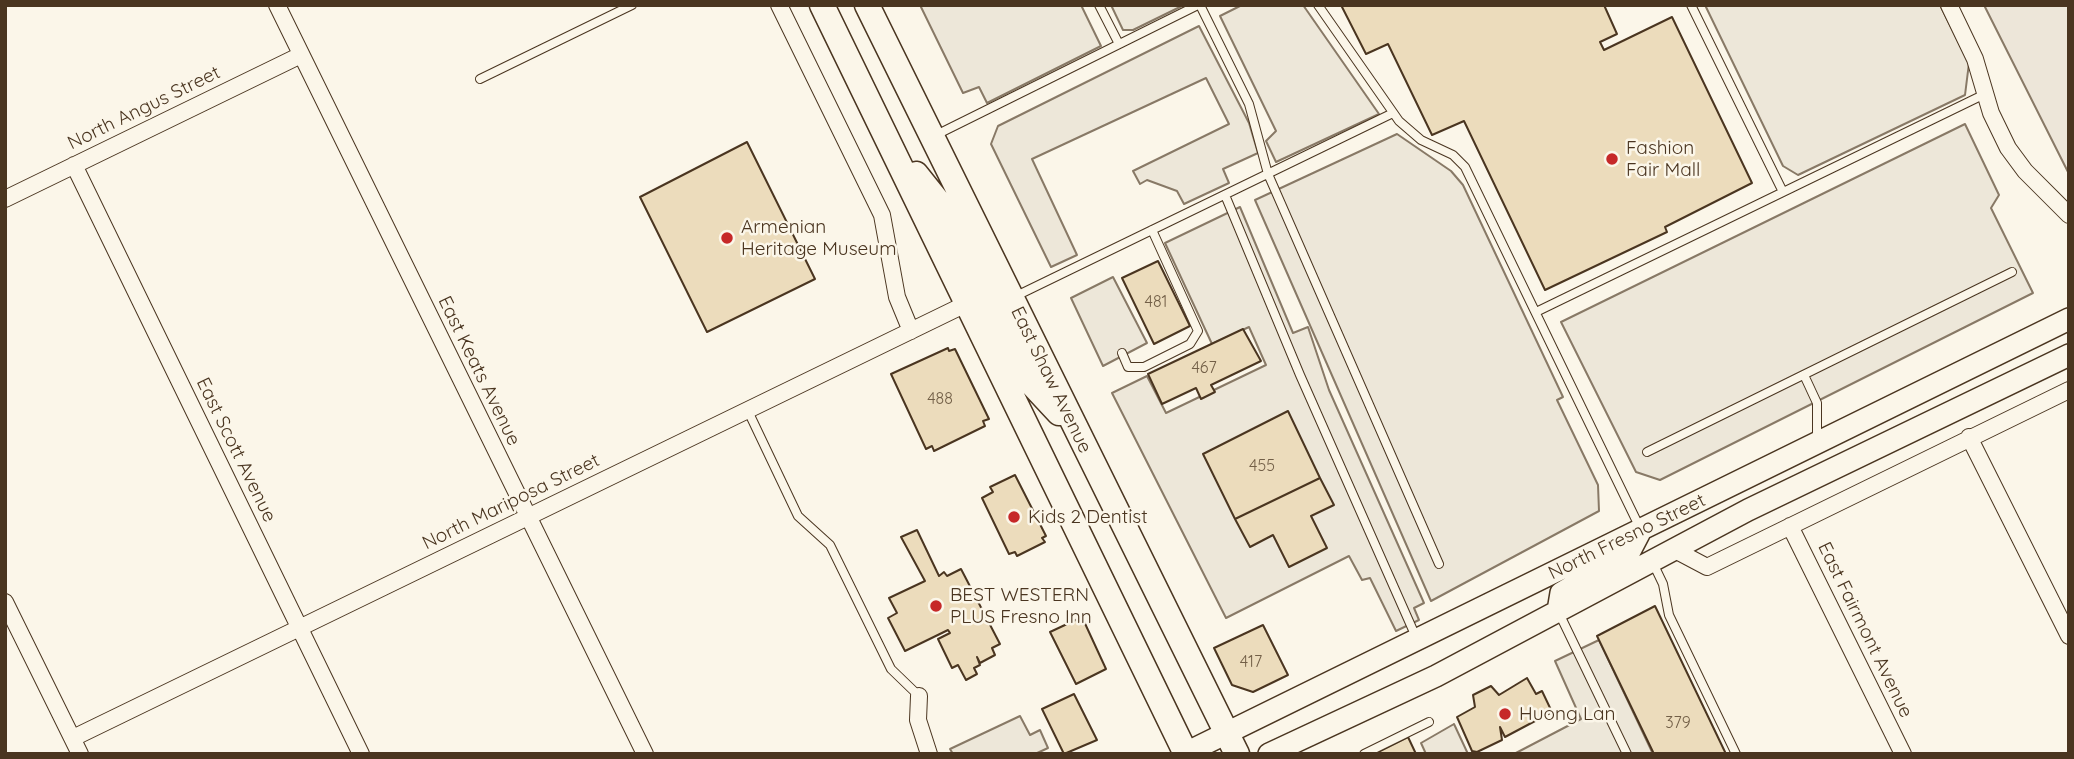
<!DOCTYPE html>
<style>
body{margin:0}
#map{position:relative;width:2074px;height:759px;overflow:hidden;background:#fbf6e9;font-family:Quicksand,sans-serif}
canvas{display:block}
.frame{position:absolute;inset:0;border:7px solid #4a3520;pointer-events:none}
</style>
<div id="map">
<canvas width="2074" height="759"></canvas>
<div class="frame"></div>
</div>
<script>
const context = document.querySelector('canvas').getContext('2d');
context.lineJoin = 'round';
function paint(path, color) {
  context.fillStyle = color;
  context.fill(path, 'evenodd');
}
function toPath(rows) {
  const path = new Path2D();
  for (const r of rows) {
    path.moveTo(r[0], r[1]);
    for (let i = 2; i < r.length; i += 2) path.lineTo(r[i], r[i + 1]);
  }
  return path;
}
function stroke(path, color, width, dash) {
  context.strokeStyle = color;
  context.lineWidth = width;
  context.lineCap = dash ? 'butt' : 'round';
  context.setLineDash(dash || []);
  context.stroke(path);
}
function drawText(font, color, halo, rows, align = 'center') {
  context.font = font + ' Quicksand,sans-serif';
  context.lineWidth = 5;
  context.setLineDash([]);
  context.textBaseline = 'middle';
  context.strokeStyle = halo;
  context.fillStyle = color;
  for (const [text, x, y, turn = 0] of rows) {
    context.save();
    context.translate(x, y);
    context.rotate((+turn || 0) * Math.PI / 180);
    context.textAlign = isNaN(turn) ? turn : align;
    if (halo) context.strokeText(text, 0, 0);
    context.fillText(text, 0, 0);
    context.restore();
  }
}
const green = toPath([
 [1984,5,2069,5,2069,174,1984,5]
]);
const parking = toPath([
 [920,5,1081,5,1101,46,987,103,979,87,963,93,920,5],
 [1111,5,1184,5,1133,30,1123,30,1111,5],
 [1242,5,1303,5,1379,114,1276,162,1266,141,1276,131,1220,16,1242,5],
 [1705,5,1940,5,1969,63,1965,95,1798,175,1783,166,1705,5],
 [1199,26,1249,123,1258,153,1223,169,1229,183,1184,204,1177,191,1147,180,1140,184,1133,171,1229,124,1206,78,1032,159,1077,255,1051,267,991,144,998,126,1199,26],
 [1965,124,1999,195,1991,208,2033,293,1660,480,1636,472,1561,322,1965,124],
 [1397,134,1451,171,1463,185,1563,397,1557,400,1598,485,1599,511,1431,601,1255,200,1397,134],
 [1240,207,1293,333,1308,327,1329,390,1424,603,1414,608,1419,620,1396,631,1370,578,1362,580,1349,556,1226,618,1112,393,1147,376,1166,413,1266,365,1249,327,1212,344,1165,243,1240,207],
 [1113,277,1147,343,1103,366,1071,298,1113,277],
 [1599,640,1653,754,1514,754,1581,719,1555,661,1599,640],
 [1020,716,1030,735,1040,730,1048,748,1035,754,953,754,950,749,1020,716],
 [1454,724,1468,754,1426,754,1421,743,1454,724]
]);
const building = toPath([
 [1341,5,1604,5,1617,34,1600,42,1604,50,1672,17,1752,183,1665,227,1667,232,1545,290,1464,121,1432,135,1388,44,1366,54,1341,5],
 [747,142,815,279,707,332,640,197,747,142],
 [1158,261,1190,326,1154,344,1122,278,1158,261],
 [1243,329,1261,361,1211,385,1215,392,1201,399,1196,388,1162,404,1148,374,1243,329],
 [948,348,949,351,955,349,989,419,983,421,985,426,934,451,932,446,926,449,891,374,948,348],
 [1288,411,1320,478,1235,519,1203,454,1288,411],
 [1015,475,1046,536,1042,538,1045,542,1017,556,1015,552,1009,554,982,498,993,492,990,487,1015,475],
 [1320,478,1334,505,1311,516,1327,548,1289,567,1273,535,1250,547,1235,519,1320,478],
 [917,530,939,576,944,572,947,576,961,569,1000,644,992,648,995,655,980,663,977,657,980,665,974,668,977,674,966,680,958,665,952,668,938,639,950,633,948,630,905,651,888,618,897,613,889,598,925,581,901,537,917,530],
 [1655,606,1726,754,1654,754,1597,636,1655,606],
 [1082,617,1106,669,1076,684,1050,632,1082,617],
 [1263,625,1288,675,1253,692,1232,685,1214,648,1263,625],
 [1527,678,1536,694,1542,691,1552,712,1505,737,1500,727,1502,740,1477,752,1472,751,1457,717,1475,707,1473,695,1491,686,1499,695,1527,678],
 [1074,694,1097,740,1064,754,1042,709,1074,694],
 [1408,737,1416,754,1374,754,1408,737]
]);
const lane = toPath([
 [1099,5,1119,44],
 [1200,5,1249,104,1268,174,1439,564],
 [1318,5,1399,121,1421,140,1453,155,1465,167,1640,528],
 [1691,5,1783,192],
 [480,79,632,5],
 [934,136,1198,5],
 [1225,195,1300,375,1416,637],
 [1014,297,1393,113],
 [1536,312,1985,94],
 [1122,353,1128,367,1144,367,1190,344,1198,331,1152,230],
 [1804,375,1817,403,1817,439],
 [748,411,798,516,830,545,891,669,919,696],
 [1647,452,2012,272],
 [1652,561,1663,584,1669,615,1736,754],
 [1559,613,1627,754],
 [1364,754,1429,722]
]);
const street = toPath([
 [277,5,645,754],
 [779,5,882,215,897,297,911,331],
 [1949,5,1975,59,1991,113,2008,148,2025,171,2069,215],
 [74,165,361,754],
 [5,199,301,55],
 [1969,437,2069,636],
 [1790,526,1903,754],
 [1673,549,1707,567,2069,390],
 [5,602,80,754],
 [919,696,918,720,929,754],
 [73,738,968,303]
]);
const secondary = toPath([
 [1558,611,1561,593,1629,553,1641,530],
 [1184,754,2069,319],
 [1269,754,1436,676,1748,510,2069,355]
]);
const primary = toPath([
 [822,5,1186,754],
 [867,5,1237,754],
 [916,174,944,209,981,282,996,295,1011,298],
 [968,303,987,303,994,310,1031,383,1059,413]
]);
const markers = [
 [1612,159,7,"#c62828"],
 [727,238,7,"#c62828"],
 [1014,517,7,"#c62828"],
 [936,606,7,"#c62828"],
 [1505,714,7,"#c62828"]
];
const numberNames = [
 ["481",1156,302],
 ["467",1204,368],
 ["488",940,399],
 ["455",1262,466],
 ["417",1251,662],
 ["379",1678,723]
];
const streetNames = [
 ["North Angus Street",144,108,-26],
 ["East Keats Avenue",479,371,64],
 ["East Shaw Avenue",1051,380,64],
 ["East Scott Avenue",236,450,64],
 ["North Mariposa Street",511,502,-26],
 ["North Fresno Street",1627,537,-26],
 ["East Fairmont Avenue",1865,630,64]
];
const poiNames = [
 ["Fashion",1626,148],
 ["Fair Mall",1626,170],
 ["Armenian",741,227],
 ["Heritage Museum",741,249],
 ["Kids 2 Dentist",1028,517],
 ["BEST WESTERN",950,595],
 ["PLUS Fresno Inn",950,617],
 ["Huong Lan",1519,714]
];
paint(green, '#ede6d9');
stroke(green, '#887966', 2);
paint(parking, '#ede7d9');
stroke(parking, '#887966', 2);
paint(building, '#ecdcbc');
stroke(building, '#4a3520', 2);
stroke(lane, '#4a3520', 10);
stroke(street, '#4a3520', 18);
stroke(secondary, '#4a3520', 24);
stroke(primary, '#4a3520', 27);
stroke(lane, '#fbf6e9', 8);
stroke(street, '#fbf6e9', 16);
stroke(secondary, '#fbf6e9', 21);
stroke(primary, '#fbf6e9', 24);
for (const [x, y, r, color] of markers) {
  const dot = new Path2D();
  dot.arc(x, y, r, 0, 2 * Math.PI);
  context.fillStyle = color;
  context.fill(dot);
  stroke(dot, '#fbf6e9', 2.5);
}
drawText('16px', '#725f47', null, numberNames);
drawText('19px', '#4a3520', '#fbf6e9', streetNames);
drawText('19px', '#4a3520', '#fbf6e9', poiNames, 'left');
</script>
